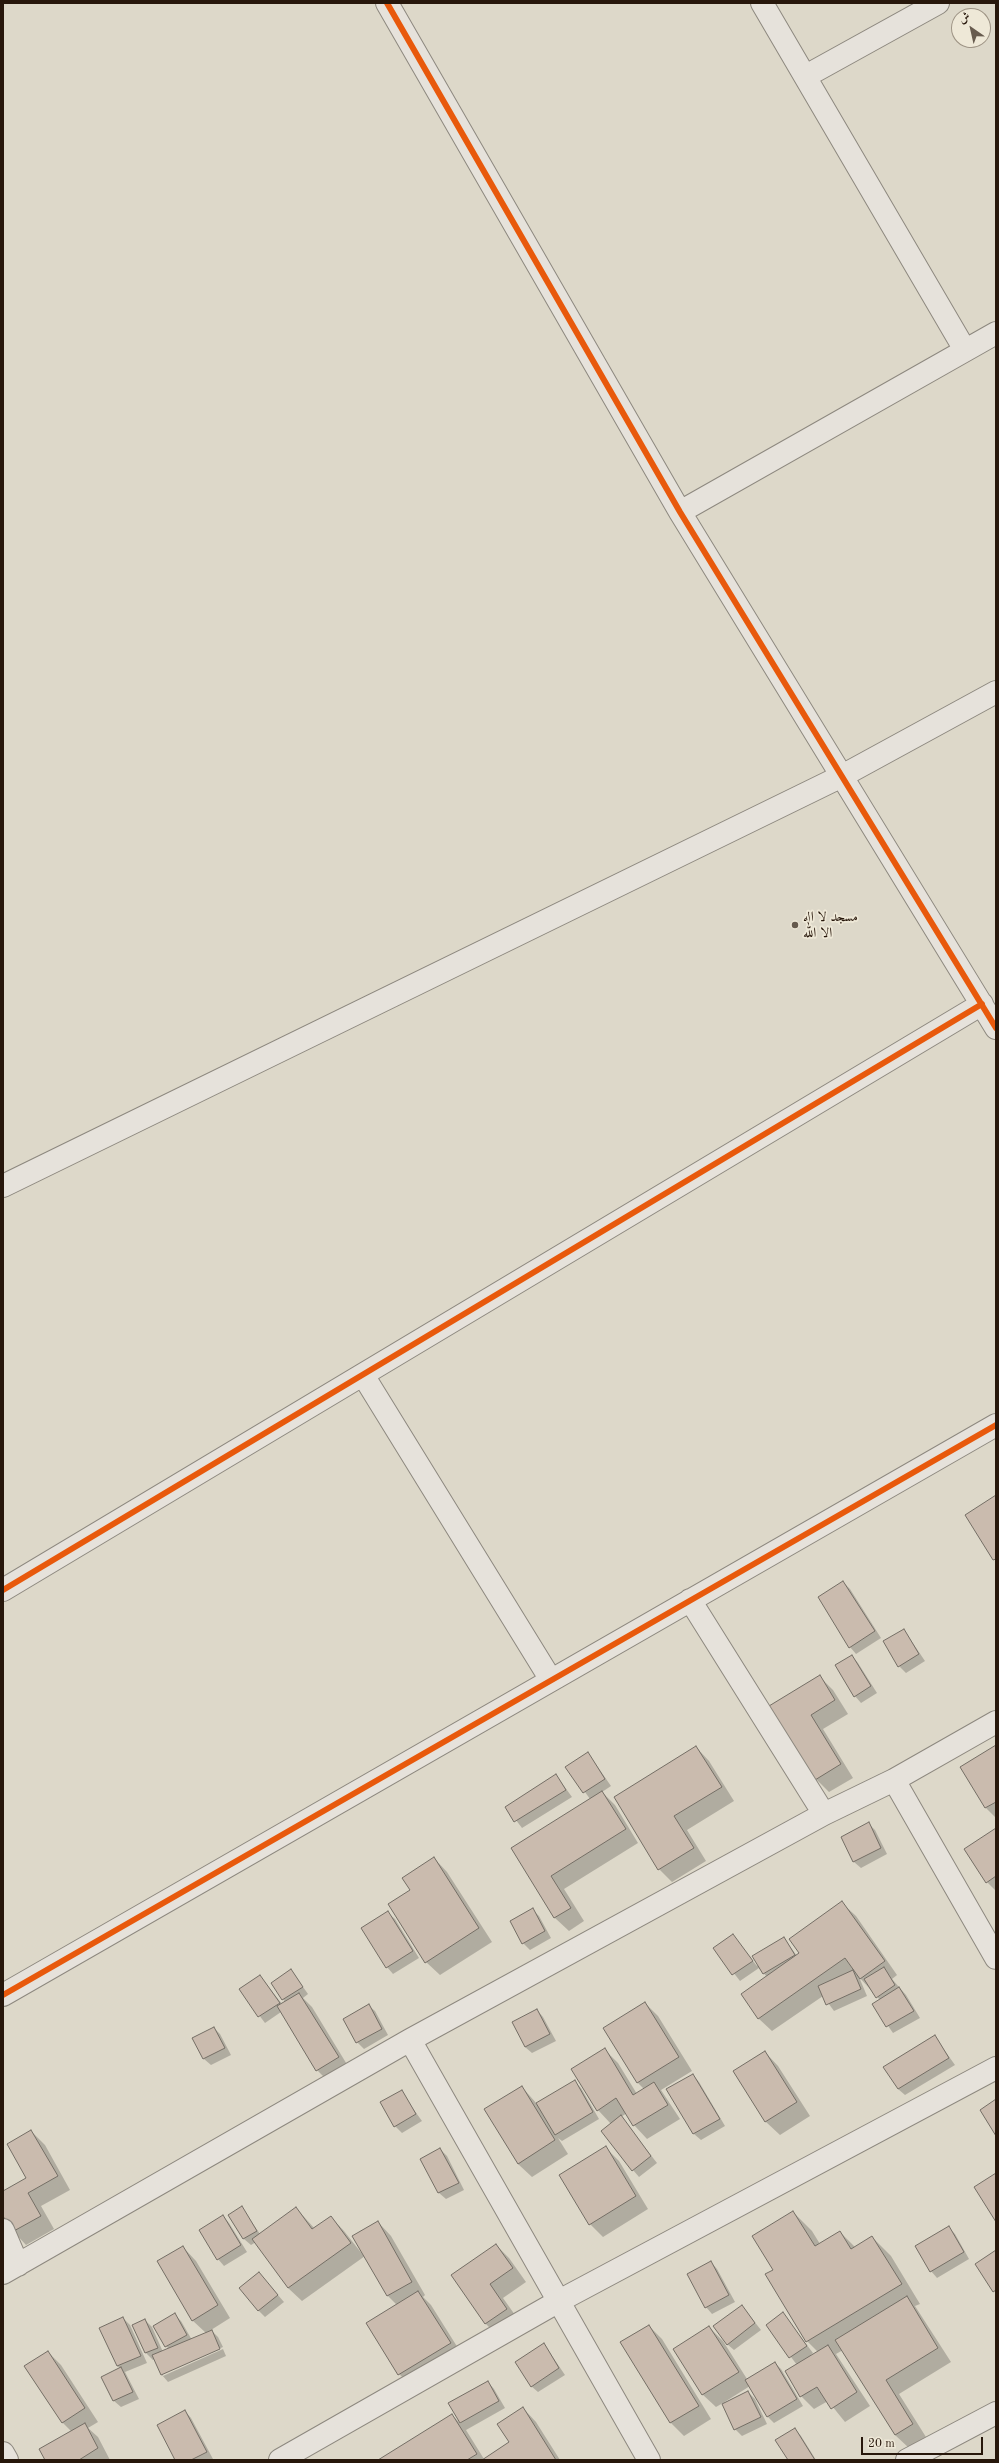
<!DOCTYPE html>
<meta charset="utf-8">
<style>
body{margin:0}
#map{position:relative;width:999px;height:2463px;overflow:hidden;background:#ddd8c9;font-family:"Old Standard TT",Amiri,serif}
canvas{display:block}
.frame{position:absolute;inset:0;border:4px solid #27170b;pointer-events:none}
.north{position:absolute;left:951px;top:8px;width:40px;height:40px;box-sizing:border-box;background:#eee8d7;border:1px solid #9e9485;border-radius:50%;rotate:326deg;font-size:11px;font-weight:700;line-height:16px;text-align:center;color:#27170b}
.north::after{content:'';display:block;margin:auto;width:14px;height:18px;background:#675b4e;clip-path:polygon(50% 0,100% 100%,50% 72%,0 100%)}
.scale{position:absolute;left:861px;top:2437px;width:122px;height:18px;box-sizing:border-box;border:2px solid #27170b;border-top:0;padding-left:5px;font-size:12px;line-height:14px;white-space:nowrap;color:#27170b;-webkit-text-stroke:3px #eee8d7;paint-order:stroke}
</style>
<div id="map">
<canvas width="999" height="2463"></canvas>
<div class="frame"></div>
<div class="north">ش</div>
<div class="scale">20 m</div>
</div>
<script>
const context = document.querySelector('canvas').getContext('2d');
context.lineJoin = 'round';
function paint(path, color) {
  context.fillStyle = color;
  context.fill(path, 'evenodd');
}
function toPath(rows) {
  const path = new Path2D();
  for (const r of rows) {
    path.moveTo(r[0], r[1]);
    for (let i = 2; i < r.length; i += 2) path.lineTo(r[i], r[i + 1]);
  }
  return path;
}
function stroke(path, color, width, dash) {
  context.strokeStyle = color;
  context.lineWidth = width;
  context.lineCap = dash ? 'butt' : 'round';
  context.setLineDash(dash || []);
  context.stroke(path);
}
function drawText(font, color, halo, rows, align = 'center') {
  context.font = font + ' "Old Standard TT",Amiri,serif';
  context.lineWidth = 3.5;
  context.setLineDash([]);
  context.textBaseline = 'middle';
  context.strokeStyle = halo;
  context.fillStyle = color;
  for (const [text, x, y, turn = 0] of rows) {
    context.save();
    context.translate(x, y);
    context.rotate((+turn || 0) * Math.PI / 180);
    context.textAlign = isNaN(turn) ? turn : align;
    if (halo) context.strokeText(text, 0, 0);
    context.fillText(text, 0, 0);
    context.restore();
  }
}
const shadow = toPath([
 [843,1582,850,1589,881,1638,856,1654,850,1647],
 [904,1630,925,1661,906,1673,899,1666],
 [852,1656,858,1663,877,1693,861,1703,855,1696],
 [819,1676,833,1690,848,1714,823,1729,853,1778,829,1792,816,1779,771,1706],
 [696,1747,709,1761,734,1801,687,1830,706,1861,672,1882,659,1869,615,1797],
 [996,1747,996,1818,986,1808,962,1767],
 [588,1753,611,1786,602,1792,615,1805,638,1843,564,1889,584,1921,569,1931,555,1918,512,1848,590,1799,567,1767],
 [556,1775,572,1797,522,1828,506,1807],
 [869,1824,875,1830,887,1854,861,1868,854,1862,842,1838],
 [996,1829,996,1891,987,1882],
 [434,1858,447,1872,492,1942,440,1975,426,1962,389,1904,411,1890],
 [842,1903,856,1916,897,1975,892,1979,906,1995,920,2018,893,2033,873,2004,880,2000,859,1977,867,1996,834,2011,823,1996,772,2031,758,2018,767,1977,759,1968,740,1981,715,1949,733,1936,757,1966,784,1938,797,1956],
 [533,1910,539,1916,551,1938,530,1950,523,1943],
 [388,1913,395,1919,419,1958,393,1974,387,1967],
 [291,1970,308,1994,303,1998,312,2007,351,2071,330,2083,317,2070,281,2012,265,2023,240,1990,260,1976,282,2004,285,2002,272,1983],
 [645,2003,658,2016,692,2071,661,2090,680,2119,647,2139,634,2125,627,2113,621,2117,657,2163,639,2177,633,2170,611,2124,598,2110,605,2050,618,2063,637,2094,644,2089,638,2083,605,2029],
 [368,2005,375,2011,388,2035,364,2049,357,2042],
 [537,2010,543,2017,556,2041,532,2053,525,2047],
 [214,2028,220,2034,231,2055,211,2065,204,2059],
 [935,2037,955,2065,905,2095,898,2089],
 [765,2052,778,2066,810,2116,780,2135,766,2122,735,2071],
 [693,2075,699,2082,725,2126,701,2140,694,2134,667,2090],
 [574,2081,581,2088,599,2119,562,2141,558,2138,568,2154,532,2177,518,2164,522,2087,537,2104],
 [401,2092,422,2121,402,2133,395,2126,382,2103],
 [31,2131,45,2145,70,2190,41,2206,54,2229,26,2245,13,2231,3,2214,3,2192,27,2178],
 [606,2148,619,2161,648,2209,603,2237,590,2224],
 [440,2149,447,2156,464,2190,446,2199,439,2193,421,2159],
 [242,2208,260,2234,296,2208,315,2229,331,2217,344,2231,363,2255,378,2222,391,2236,425,2295,423,2297,431,2305,463,2356,413,2387,399,2374,397,2305,388,2296,365,2256,302,2301,288,2288,256,2242,251,2245,244,2239,230,2215],
 [793,2212,812,2231,820,2244,840,2232,855,2247,872,2237,891,2256,920,2304,915,2306,951,2362,899,2394,926,2437,909,2448,895,2435,843,2350,836,2354,870,2406,845,2422,828,2401,814,2409,801,2396,797,2365,767,2325,783,2314,813,2353,809,2357,818,2352,807,2341,767,2275,774,2271],
 [223,2216,229,2223,247,2252,224,2266,218,2259],
 [949,2228,955,2234,969,2259,937,2278,931,2271],
 [496,2245,509,2258,526,2282,503,2298,520,2322,499,2337,486,2324,452,2275],
 [183,2247,196,2261,230,2318,211,2330,218,2337,223,2347,163,2373,163,2376,223,2349,226,2356,168,2382,162,2375,155,2359,153,2360,146,2353,134,2325,145,2320,152,2327,163,2352,169,2349,166,2346,175,2315,181,2321,192,2340,206,2333,192,2320],
 [711,2262,717,2269,735,2302,712,2314,706,2307],
 [259,2273,284,2302,265,2317,258,2310],
 [742,2306,761,2330,734,2350,727,2344],
 [123,2318,130,2325,147,2363,125,2372,139,2399,121,2407,114,2401,103,2377,120,2368,117,2366],
 [649,2326,662,2339,711,2419,684,2436,671,2423,622,2343],
 [709,2327,723,2341,747,2379,775,2363,781,2369,803,2406,774,2423,768,2417,750,2386,723,2403,748,2392,755,2399,767,2424,742,2436,735,2429,723,2403,716,2407,702,2394],
 [544,2344,565,2375,538,2392,531,2386],
 [48,2352,61,2365,98,2422,88,2428,98,2437,110,2460,46,2460,72,2432,63,2423,26,2366],
 [488,2382,494,2389,505,2408,466,2430,484,2459,510,2442,523,2408,536,2422,560,2460,380,2460,452,2415,461,2424,450,2403],
 [185,2411,191,2418,213,2459,176,2460],
 [795,2429,801,2436,816,2460,789,2460]
]);
const building = toPath([
 [996,1495,996,1559,993,1560,965,1515,996,1495],
 [843,1581,875,1631,849,1648,818,1597,843,1581],
 [904,1629,919,1654,898,1667,883,1641,904,1629],
 [852,1655,871,1686,854,1697,835,1665,852,1655],
 [820,1675,835,1700,811,1715,841,1764,815,1780,769,1706,820,1675],
 [996,1745,996,1802,985,1808,960,1767,996,1745],
 [696,1746,722,1787,674,1816,694,1848,658,1870,614,1797,696,1746],
 [588,1752,605,1779,583,1793,565,1767,588,1752],
 [556,1774,566,1790,514,1822,505,1807,556,1774],
 [602,1791,626,1829,551,1876,571,1908,554,1918,511,1848,602,1791],
 [869,1822,881,1848,853,1862,841,1837,869,1822],
 [996,1828,996,1876,986,1883,964,1849,996,1828],
 [434,1857,479,1928,425,1963,388,1904,410,1890,402,1878,434,1857],
 [842,1901,885,1961,860,1979,845,1958,758,2019,741,1994,799,1953,789,1939,842,1901],
 [533,1908,545,1931,522,1944,510,1921,533,1908],
 [388,1911,413,1951,386,1968,361,1928,388,1911],
 [733,1934,753,1961,732,1975,713,1948,733,1934],
 [784,1937,795,1955,763,1974,752,1956,784,1937],
 [884,1967,895,1985,876,1998,864,1979,884,1967],
 [291,1969,303,1987,282,2000,271,1983,291,1969],
 [853,1970,861,1989,826,2005,818,1986,853,1970],
 [260,1975,280,2003,258,2017,239,1989,260,1975],
 [899,1987,914,2011,886,2027,872,2004,899,1987],
 [299,1993,339,2057,316,2071,277,2006,299,1993],
 [645,2002,679,2057,637,2083,603,2028,645,2002],
 [369,2004,382,2029,356,2043,343,2019,369,2004],
 [537,2009,550,2034,525,2047,512,2022,537,2009],
 [214,2027,225,2048,203,2059,192,2038,214,2027],
 [935,2035,949,2058,898,2089,883,2067,935,2035],
 [605,2048,633,2095,654,2082,668,2105,633,2126,616,2098,597,2111,571,2069,605,2048],
 [765,2051,797,2102,765,2122,733,2071,765,2051],
 [693,2074,720,2119,693,2134,666,2089,693,2074],
 [575,2080,593,2112,555,2135,536,2103,575,2080],
 [522,2086,555,2140,518,2164,484,2109,522,2086],
 [402,2090,416,2114,394,2127,380,2102,402,2090],
 [996,2099,996,2136,980,2110,996,2099],
 [621,2115,651,2156,632,2171,601,2131,621,2115],
 [31,2130,58,2176,28,2193,41,2216,12,2232,3,2216,3,2191,26,2178,7,2144,31,2130],
 [606,2146,636,2196,589,2225,559,2175,606,2146],
 [440,2148,459,2183,438,2193,420,2159,440,2148],
 [996,2173,996,2222,974,2187,996,2173],
 [242,2206,257,2231,243,2239,228,2215,242,2206],
 [296,2207,312,2229,331,2216,351,2243,288,2288,252,2239,296,2207],
 [793,2211,815,2246,840,2231,851,2249,872,2236,902,2284,806,2342,765,2274,773,2270,752,2236,793,2211],
 [223,2215,241,2245,217,2260,199,2230,223,2215],
 [378,2221,412,2282,387,2296,352,2236,378,2221],
 [949,2226,964,2252,930,2272,915,2246,949,2226],
 [496,2244,513,2268,490,2284,507,2309,485,2324,451,2275,496,2244],
 [183,2246,218,2305,192,2321,157,2261,183,2246],
 [996,2250,996,2290,993,2292,975,2264,996,2250],
 [711,2261,729,2295,705,2308,687,2274,711,2261],
 [259,2272,278,2295,258,2311,239,2288,259,2272],
 [418,2291,451,2343,398,2375,366,2323,418,2291],
 [907,2296,938,2348,886,2380,913,2424,895,2435,835,2340,907,2296],
 [742,2305,755,2323,727,2345,713,2326,742,2305],
 [783,2312,807,2346,789,2358,766,2325,783,2312],
 [175,2313,187,2335,165,2347,153,2326,175,2313],
 [123,2317,141,2356,117,2366,99,2328,123,2317],
 [145,2319,158,2348,145,2353,132,2325,145,2319],
 [649,2325,699,2406,670,2423,620,2342,649,2325],
 [709,2326,739,2372,702,2395,673,2349,709,2326],
 [212,2330,220,2349,161,2375,152,2355,212,2330],
 [544,2343,559,2368,531,2387,515,2362,544,2343],
 [828,2345,857,2392,831,2409,817,2387,800,2397,785,2371,828,2345],
 [48,2351,85,2408,62,2423,24,2366,48,2351],
 [775,2362,797,2399,767,2417,745,2380,775,2362],
 [121,2367,133,2392,113,2401,101,2377,121,2367],
 [488,2381,499,2401,460,2423,448,2403,488,2381],
 [748,2391,761,2417,734,2430,722,2404,748,2391],
 [523,2407,556,2460,482,2460,509,2442,497,2424,523,2407],
 [185,2410,207,2452,191,2460,175,2460,157,2425,185,2410],
 [452,2414,477,2454,467,2460,378,2460,452,2414],
 [85,2423,98,2448,79,2460,45,2460,39,2449,85,2423],
 [795,2428,815,2460,788,2460,775,2440,795,2428]
]);
const street = toPath([
 [387,3,680,512,996,1028],
 [762,3,965,350],
 [806,76,938,3],
 [680,512,996,333],
 [3,1186,842,776,996,692],
 [363,1375,551,1680],
 [3,1590,982,1004],
 [690,1600,824,1814],
 [894,1780,996,1958],
 [3,1995,996,1425],
 [410,2040,649,2460],
 [3,2230,18,2265],
 [3,2273,410,2040,824,1814,894,1780,996,1722],
 [3,2453,7,2460],
 [280,2460,559,2301,996,2068],
 [907,2460,996,2413]
]);
const cycleway = toPath([
 [387,3,680,512,996,1028],
 [3,1590,982,1004],
 [3,1995,996,1425]
]);
const markers = [
 [795,925,4,"#675b4e"]
];
const poiNames = [
 ["مسجد لا اله",803,917],
 ["الا الله",803,933]
];
paint(shadow, '#0003');
paint(building, '#cabbae');
stroke(building, '#746e65', 1);
stroke(street, '#8d887f', 24);
stroke(street, '#e6e2db', 22);
stroke(cycleway, '#e8590c', 6);
for (const [x, y, r, color] of markers) {
  const dot = new Path2D();
  dot.arc(x, y, r, 0, 2 * Math.PI);
  context.fillStyle = color;
  context.fill(dot);
  stroke(dot, '#eee8d7', 1.5);
}
drawText('14px', '#27170b', '#eee8d7', poiNames, 'left');
</script>
